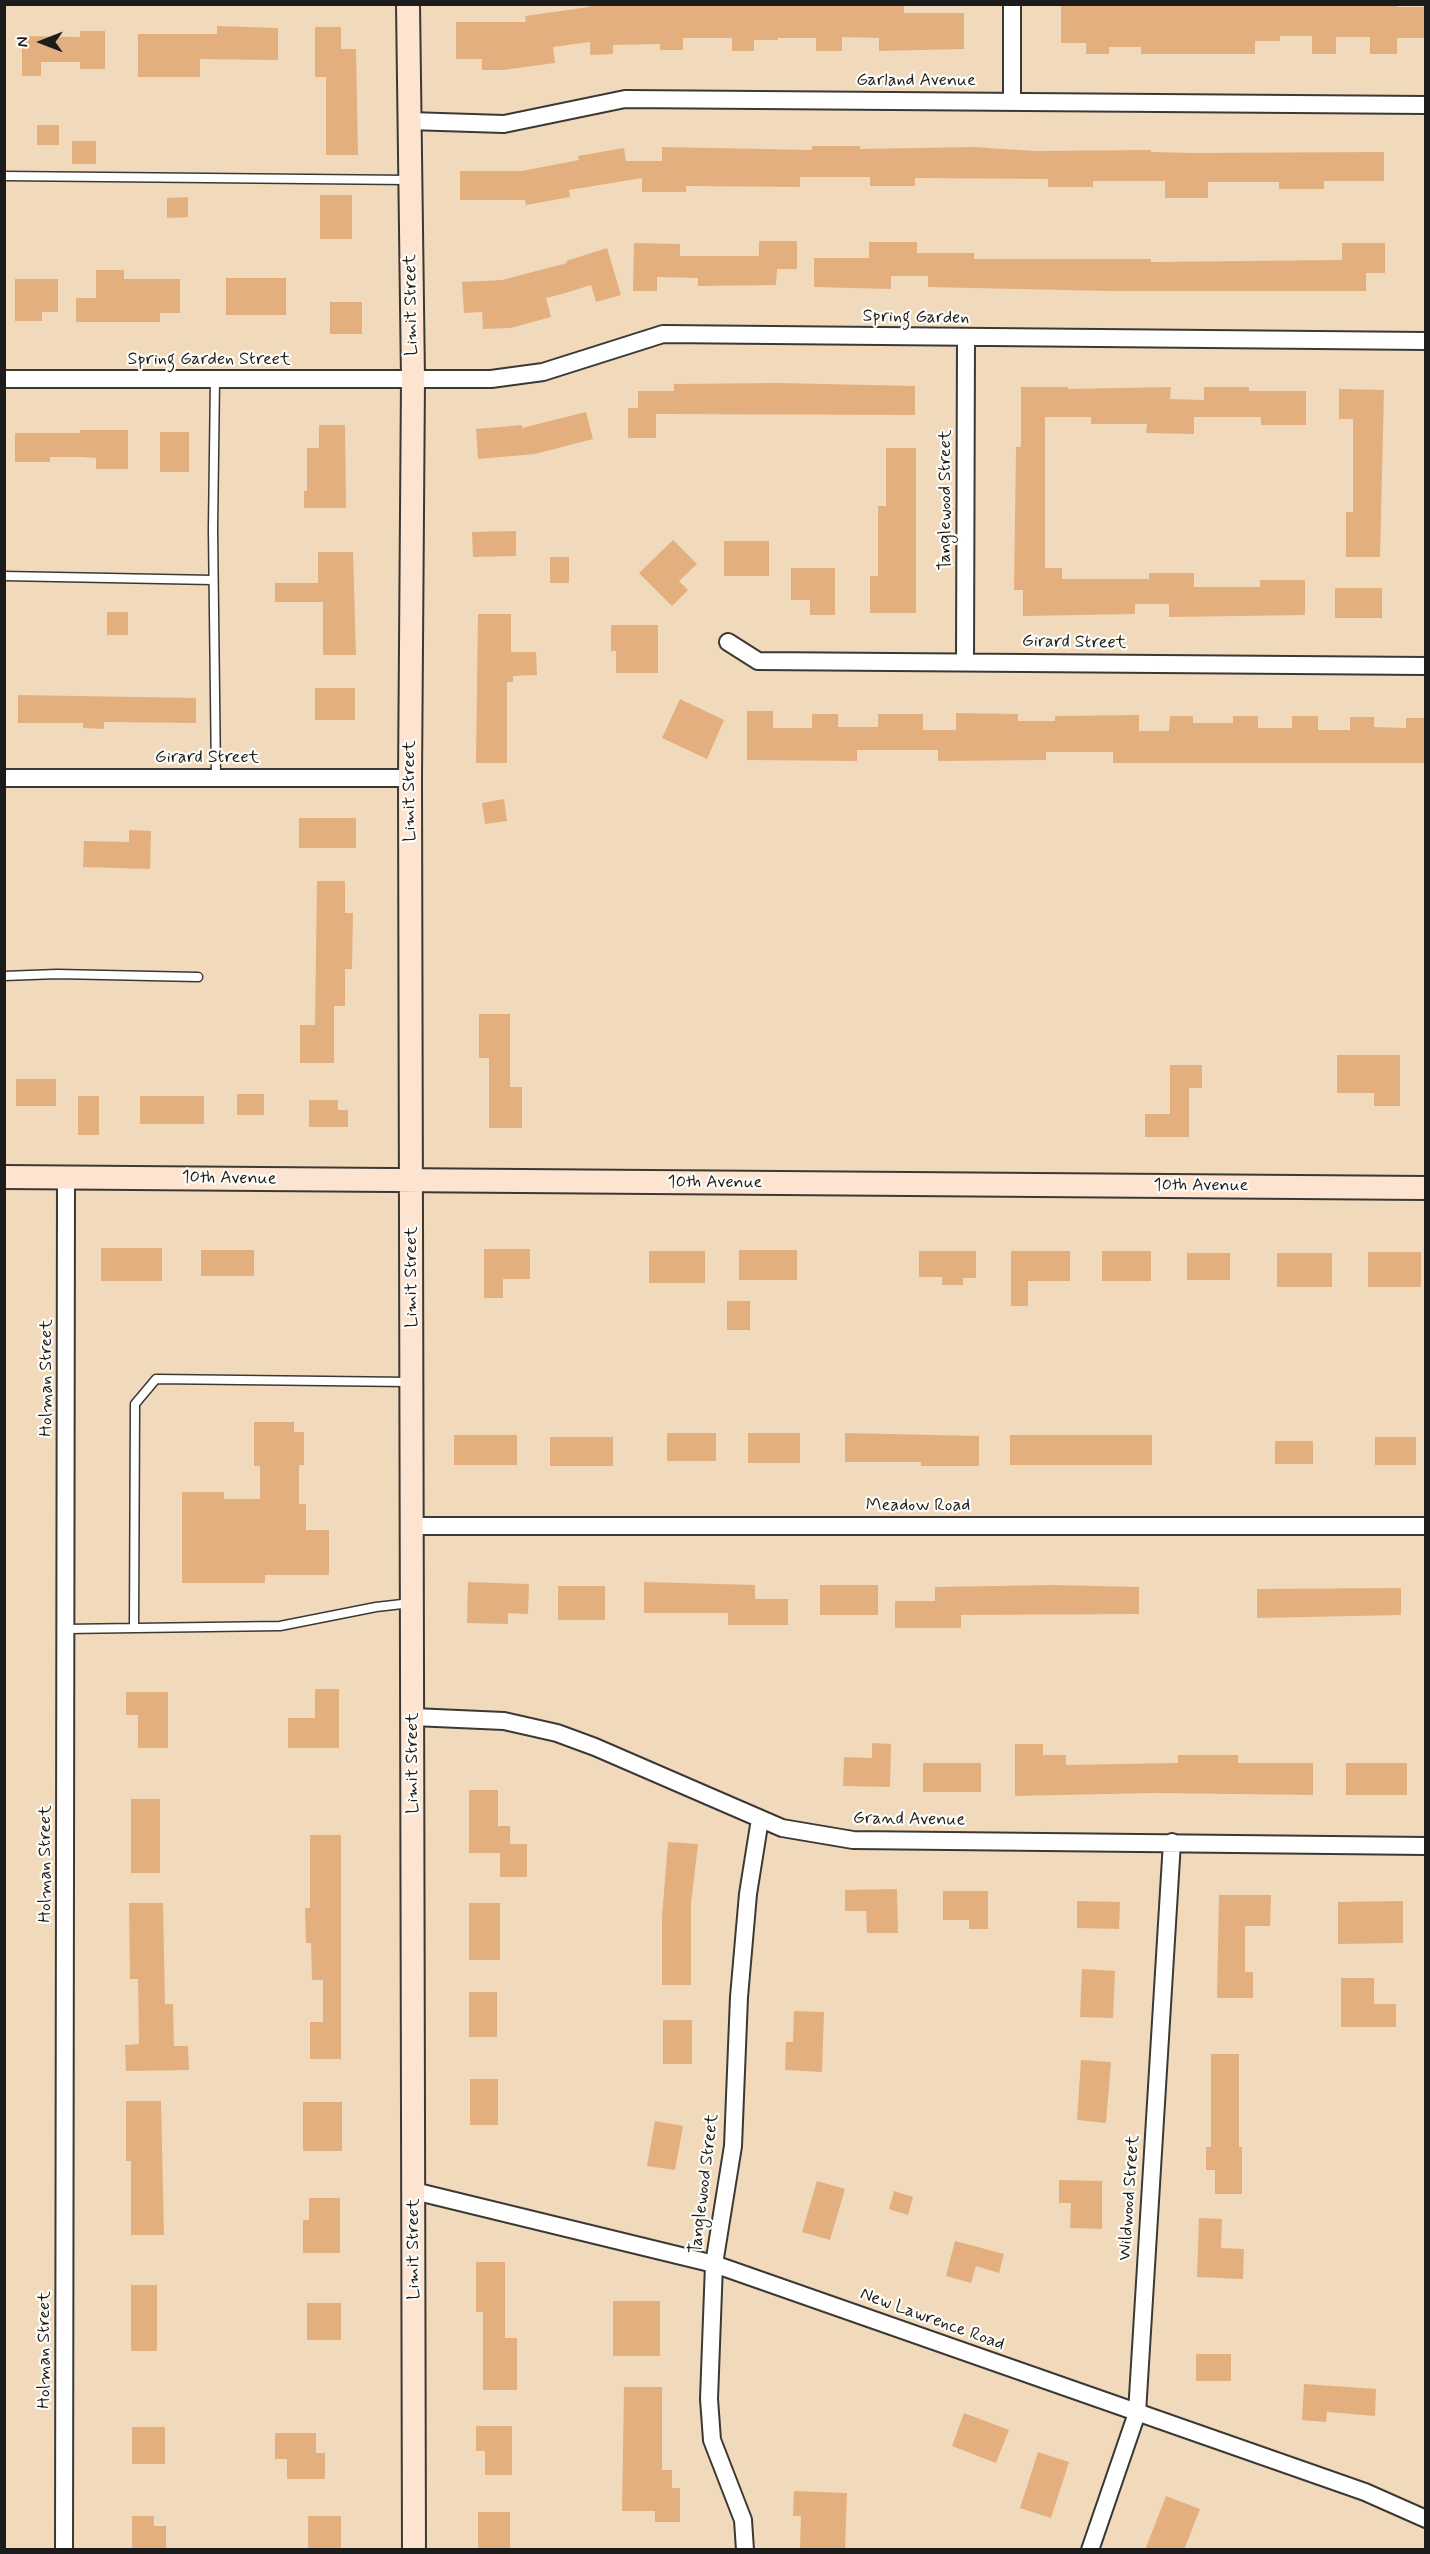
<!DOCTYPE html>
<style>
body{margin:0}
#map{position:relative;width:1430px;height:2554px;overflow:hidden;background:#f1dabb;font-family:Mynerve,sans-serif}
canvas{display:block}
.frame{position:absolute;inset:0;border:6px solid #1c1c1c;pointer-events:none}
.north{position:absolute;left:12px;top:12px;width:60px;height:60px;-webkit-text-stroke:4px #fdfcf7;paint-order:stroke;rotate:270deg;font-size:16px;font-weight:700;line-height:24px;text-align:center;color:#1c1c1c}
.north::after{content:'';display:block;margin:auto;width:21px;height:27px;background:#1c1c1c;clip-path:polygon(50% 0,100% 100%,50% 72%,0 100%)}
</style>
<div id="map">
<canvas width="1430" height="2554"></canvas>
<div class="frame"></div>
<div class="north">N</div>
</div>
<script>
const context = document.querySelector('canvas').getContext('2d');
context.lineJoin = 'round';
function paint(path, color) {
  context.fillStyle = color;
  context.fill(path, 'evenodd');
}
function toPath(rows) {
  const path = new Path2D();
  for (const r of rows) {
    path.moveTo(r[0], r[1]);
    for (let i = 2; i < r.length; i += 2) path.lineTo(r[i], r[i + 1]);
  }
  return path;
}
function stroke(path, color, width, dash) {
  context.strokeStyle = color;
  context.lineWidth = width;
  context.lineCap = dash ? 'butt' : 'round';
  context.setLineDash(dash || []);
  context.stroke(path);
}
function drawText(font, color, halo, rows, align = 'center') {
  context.font = font + ' Mynerve,sans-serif';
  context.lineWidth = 4.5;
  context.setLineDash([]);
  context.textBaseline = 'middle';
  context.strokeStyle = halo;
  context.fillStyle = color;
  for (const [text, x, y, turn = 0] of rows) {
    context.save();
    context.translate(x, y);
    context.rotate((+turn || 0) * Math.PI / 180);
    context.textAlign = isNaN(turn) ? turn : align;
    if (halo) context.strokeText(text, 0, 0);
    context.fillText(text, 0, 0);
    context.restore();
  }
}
const building = toPath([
 [589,4,904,6,904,13,964,13,964,49,879,51,879,38,842,37,842,51,816,51,816,38,778,38,778,40,754,40,754,51,732,51,732,38,683,38,683,50,660,50,660,44,613,45,613,54,590,55,590,42,553,47,555,63,503,70,482,70,482,59,456,59,456,22,526,22,525,16,589,7],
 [1397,4,1397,7,1425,7,1425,38,1397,38,1397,54,1370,54,1370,37,1336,37,1336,54,1312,54,1312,36,1280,36,1280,41,1255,41,1255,54,1141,54,1141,47,1109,47,1109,54,1086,54,1086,43,1061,43,1061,6],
 [217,26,278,28,278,60,200,59,200,77,138,77,138,34,217,34],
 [315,27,341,27,341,49,356,49,358,155,326,155,326,77,315,77],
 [80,31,105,31,105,69,80,69,80,62,41,62,41,76,22,76,22,36,80,37],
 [37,125,59,125,59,145,37,145],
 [72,141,96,141,96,164,72,164],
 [812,146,860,146,860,149,974,147,1034,151,1151,150,1151,152,1194,153,1384,152,1384,181,1324,181,1324,189,1279,189,1279,182,1208,182,1208,198,1165,198,1165,181,1093,181,1093,187,1048,187,1048,179,915,178,915,186,870,186,870,177,800,177,800,187,686,186,686,192,642,192,642,178,569,190,570,197,526,205,525,200,460,200,460,171,522,171,579,160,578,156,624,148,626,161,662,161,662,147,812,150],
 [320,195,352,195,352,239,320,239],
 [188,197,188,217,167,218,167,198],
 [759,241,797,241,797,269,777,269,776,285,698,286,698,278,657,277,657,291,633,291,634,243,680,244,680,256,759,256],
 [869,242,917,242,917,253,974,253,974,259,1151,259,1151,262,1342,260,1342,243,1385,243,1385,273,1366,273,1366,291,1110,291,928,287,928,276,891,276,891,289,814,287,814,258,869,258],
 [607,248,621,295,596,302,591,285,562,294,546,298,551,317,511,328,483,329,482,312,464,313,462,282,502,280,567,263,566,261],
 [96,270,124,270,124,279,180,279,180,313,160,313,160,322,76,322,76,298,96,298],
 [226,278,286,278,286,315,226,315],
 [15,279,58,279,58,312,42,312,42,321,15,321],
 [330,302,362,302,362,334,330,334],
 [778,383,915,386,915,415,656,414,656,438,628,438,628,408,638,408,638,391,674,391,674,384],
 [1021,387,1068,387,1068,389,1171,387,1170,399,1204,400,1204,387,1249,387,1249,391,1306,391,1306,425,1261,425,1261,417,1194,417,1194,434,1146,433,1147,424,1091,424,1091,417,1045,417,1045,568,1062,568,1062,579,1149,579,1149,573,1194,573,1194,587,1260,587,1260,580,1305,580,1305,615,1169,617,1169,604,1135,604,1135,614,1023,616,1023,590,1014,590,1016,447,1021,447],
 [1339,389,1384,390,1380,557,1346,557,1346,512,1353,512,1353,419,1339,419],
 [586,412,593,439,535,454,478,459,476,429,522,425,522,428],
 [319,425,345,425,346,508,304,508,304,491,307,491,307,448,319,448],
 [80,430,128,430,128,469,96,469,96,458,80,457,50,457,50,462,15,462,15,433,80,433],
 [160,432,189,432,189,472,160,472],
 [886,448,916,448,916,613,870,613,870,576,878,576,878,506,886,506],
 [516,531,516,556,473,557,472,532],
 [673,540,697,564,679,581,688,590,672,606,639,573],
 [724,541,769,541,769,576,724,576],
 [318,552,353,552,356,655,323,655,323,602,275,602,275,583,318,583],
 [550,557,569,557,569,583,550,583],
 [791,568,835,568,835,615,810,615,810,600,791,600],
 [1335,588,1382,588,1382,618,1335,618],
 [107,612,128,612,128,635,107,635],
 [478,614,511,614,511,652,536,652,537,675,513,676,513,682,507,682,507,763,476,763],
 [611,625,658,625,658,673,616,673,616,651,611,651],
 [315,688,355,688,355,720,315,720],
 [18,695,196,698,196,723,104,722,104,729,83,728,83,723,18,723],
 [680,699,724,720,707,759,662,738],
 [747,711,773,711,773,728,812,728,812,714,838,714,838,727,878,727,878,714,923,714,923,730,956,730,956,713,1018,714,1018,721,1055,721,1055,716,1139,715,1139,731,1169,731,1170,716,1193,716,1193,723,1233,723,1233,716,1258,716,1258,728,1292,728,1292,716,1318,716,1318,730,1350,730,1350,717,1374,717,1374,727,1406,728,1406,718,1425,718,1425,763,1113,763,1113,752,1046,752,1046,760,938,761,938,750,857,750,857,761,747,760],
 [504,799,507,821,485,824,482,803],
 [299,818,356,818,356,848,299,848],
 [129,830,151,831,150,869,83,867,84,841,129,842],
 [317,881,345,881,345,913,353,913,352,969,345,969,345,1006,334,1006,334,1063,300,1063,300,1025,315,1025],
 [479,1014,510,1014,510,1087,522,1087,522,1128,489,1128,489,1058,479,1058],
 [1337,1055,1400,1055,1400,1106,1374,1106,1374,1093,1337,1093],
 [1170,1065,1202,1065,1202,1088,1189,1088,1189,1137,1145,1137,1145,1114,1170,1114],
 [16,1079,56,1079,56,1106,16,1106],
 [237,1094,264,1094,264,1115,237,1115],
 [78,1096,99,1096,99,1135,78,1135],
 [140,1096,204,1096,204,1124,140,1124],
 [309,1100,338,1100,338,1110,348,1110,348,1127,309,1127],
 [101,1248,162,1248,162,1281,101,1281],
 [484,1249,530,1249,530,1279,503,1279,503,1298,484,1298],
 [201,1250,254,1250,254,1276,201,1276],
 [739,1250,797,1250,797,1280,739,1280],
 [649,1251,705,1251,705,1283,649,1283],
 [919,1251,976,1251,976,1278,963,1278,963,1285,942,1285,942,1277,919,1277],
 [1011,1251,1070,1251,1070,1281,1028,1281,1028,1306,1011,1306],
 [1102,1251,1151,1251,1151,1281,1102,1281],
 [1368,1252,1421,1252,1421,1287,1368,1287],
 [1187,1253,1230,1253,1230,1280,1187,1280],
 [1277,1253,1332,1253,1332,1287,1277,1287],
 [727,1301,750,1301,750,1330,727,1330],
 [254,1422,294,1422,294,1432,304,1432,304,1465,299,1465,299,1504,306,1504,306,1530,329,1530,329,1575,265,1575,265,1583,182,1583,182,1492,224,1492,224,1499,260,1499,260,1466,254,1466],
 [667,1433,716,1433,716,1461,667,1461],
 [748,1433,800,1433,800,1463,748,1463],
 [845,1433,979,1436,979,1466,921,1466,921,1462,845,1462],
 [454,1435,517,1435,517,1465,454,1465],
 [1010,1435,1152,1435,1152,1465,1010,1465],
 [550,1437,613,1437,613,1466,550,1466],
 [1375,1437,1416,1437,1416,1465,1375,1465],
 [1275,1441,1313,1441,1313,1464,1275,1464],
 [468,1582,529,1584,528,1614,508,1613,508,1624,467,1623],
 [644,1582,755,1585,755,1599,788,1599,788,1625,728,1625,728,1613,644,1613],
 [820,1585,878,1585,878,1615,820,1615],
 [1052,1585,1139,1587,1139,1614,961,1615,961,1628,895,1628,895,1601,935,1601,935,1587],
 [558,1586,605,1586,605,1620,558,1620],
 [1401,1588,1401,1615,1257,1618,1257,1589],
 [315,1689,339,1689,339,1748,288,1748,288,1718,315,1718],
 [126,1692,168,1692,168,1748,138,1748,138,1715,126,1715],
 [872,1743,891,1744,890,1787,843,1786,844,1757,872,1758],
 [1015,1744,1043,1744,1043,1755,1066,1755,1066,1765,1178,1763,1178,1755,1238,1755,1238,1763,1313,1763,1313,1795,1154,1793,1015,1796],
 [923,1763,981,1763,981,1792,923,1792],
 [1346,1763,1407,1763,1407,1795,1346,1795],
 [469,1790,498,1790,498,1826,510,1826,510,1844,527,1844,527,1877,500,1877,500,1853,469,1853],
 [131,1799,160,1799,160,1873,131,1873],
 [310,1835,341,1835,341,2059,310,2059,310,2022,323,2022,323,1980,312,1980,311,1943,306,1943,305,1908,310,1908],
 [668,1842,698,1844,691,1904,691,1985,662,1985,662,1917],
 [897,1889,898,1933,867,1933,866,1911,845,1911,845,1890],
 [943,1891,988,1891,988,1929,969,1929,969,1920,943,1920],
 [1219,1895,1271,1895,1270,1926,1245,1926,1245,1972,1253,1972,1253,1998,1217,1998],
 [1077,1901,1120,1902,1119,1929,1077,1928],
 [1403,1901,1403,1943,1338,1944,1338,1902],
 [129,1903,163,1903,165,2004,173,2004,174,2046,188,2046,189,2070,126,2071,125,2045,139,2044,138,1979,130,1979],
 [469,1903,500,1903,500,1960,469,1960],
 [1082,1969,1115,1971,1113,2018,1080,2017],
 [1341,1978,1374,1978,1374,2004,1396,2004,1396,2027,1341,2027],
 [469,1992,497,1992,497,2037,469,2037],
 [794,2011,824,2012,822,2072,785,2070,786,2042,793,2042],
 [663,2020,692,2020,692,2064,663,2064],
 [1211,2054,1239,2054,1239,2147,1242,2147,1242,2194,1215,2194,1215,2170,1206,2170,1206,2147,1211,2147],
 [1081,2060,1111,2062,1106,2123,1077,2120],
 [470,2079,498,2079,498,2125,470,2125],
 [126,2101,161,2101,164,2235,131,2235,131,2161,126,2161],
 [303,2102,342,2102,342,2151,303,2151],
 [655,2121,683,2126,675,2170,647,2166],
 [1059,2180,1102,2181,1102,2229,1070,2228,1071,2203,1059,2203],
 [817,2181,845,2189,830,2240,802,2232],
 [894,2191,913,2197,908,2215,889,2209],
 [309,2198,340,2198,340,2253,303,2253,303,2220,309,2220],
 [1199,2218,1222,2219,1221,2248,1244,2249,1243,2279,1197,2277],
 [955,2241,1004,2254,999,2273,976,2266,971,2283,946,2276],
 [476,2262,505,2262,505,2338,517,2338,517,2390,483,2390,483,2312,476,2312],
 [131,2285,157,2285,157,2351,131,2351],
 [613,2301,660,2301,660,2356,613,2356],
 [307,2303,341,2303,341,2340,307,2340],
 [1196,2354,1231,2354,1231,2381,1196,2381],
 [1304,2384,1376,2389,1375,2416,1327,2412,1326,2422,1302,2420],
 [624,2387,662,2387,662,2470,672,2470,672,2488,680,2488,680,2522,655,2522,655,2511,622,2511],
 [964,2413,1009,2430,996,2463,952,2446],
 [476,2426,512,2426,512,2475,485,2475,485,2451,476,2451],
 [132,2427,165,2427,165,2464,132,2464],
 [275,2433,316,2433,316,2453,325,2453,325,2479,287,2479,287,2459,275,2459],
 [1038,2452,1069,2462,1051,2518,1020,2508],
 [794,2491,847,2493,845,2550,800,2550,801,2516,793,2516],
 [1166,2496,1200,2509,1184,2550,1145,2550],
 [478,2512,510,2512,510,2550,478,2550],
 [132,2516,154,2516,154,2526,166,2526,166,2550,132,2550],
 [308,2516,341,2516,341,2550,308,2550]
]);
const lane = toPath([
 [4,176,409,180],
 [215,379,213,529,216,778],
 [4,576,213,580],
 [4,976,57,974,198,977],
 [134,1628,135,1404,156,1379,409,1382],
 [65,1629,280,1626,376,1607,411,1603]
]);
const street = toPath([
 [1012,100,1012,4],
 [409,121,504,124,625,99,1426,105],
 [4,379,491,379,543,372,663,334,1426,341],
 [728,642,758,661,1426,666],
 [965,662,966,338],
 [4,778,410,778],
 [411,1526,1426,1526],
 [413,1717,504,1721,557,1733,595,1747,782,1828,853,1840,1426,1846],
 [414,2191,714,2264,1365,2492,1426,2519],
 [64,2550,66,1178],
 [745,2550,743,2520,712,2440,709,2399,714,2264,733,2146,739,1997,748,1894,760,1819],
 [1090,2550,1137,2413,1172,1842]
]);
const secondary = toPath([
 [408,4,413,379,410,778,414,2550],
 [4,1177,1426,1188]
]);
const streetNames = [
 ["Garland Avenue",916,81],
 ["Limit Street",412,305,-91],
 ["Spring Garden",916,318,1],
 ["Spring Garden Street",209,360],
 ["Tanglewood Street",946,500,-90],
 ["Girard Street",1074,643,1],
 ["Girard Street",207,758],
 ["Limit Street",410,791,-90],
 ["10th Avenue",229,1179,1],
 ["10th Avenue",715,1183],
 ["10th Avenue",1201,1186],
 ["Limit Street",412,1277,-90],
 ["Holman Street",47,1378,-90],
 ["Meadow Road",918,1506],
 ["Limit Street",413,1763,-90],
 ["Grand Avenue",909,1820,1],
 ["Holman Street",46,1864,-90],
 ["Tanglewood Street",705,2184,-83],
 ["Wildwood Street",1130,2198,-86],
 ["Limit Street",414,2249,-90],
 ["New Lawrence Road",932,2320,20],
 ["Holman Street",45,2350,-90]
];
paint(building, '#e4af7f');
stroke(lane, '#3c3834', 11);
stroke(street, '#3c3834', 20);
stroke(secondary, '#3c3834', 26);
stroke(lane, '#fff', 8);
stroke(street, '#fff', 16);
stroke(secondary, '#fde4d1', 22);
drawText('18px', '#1c1c1c', '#fdfcf7', streetNames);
</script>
